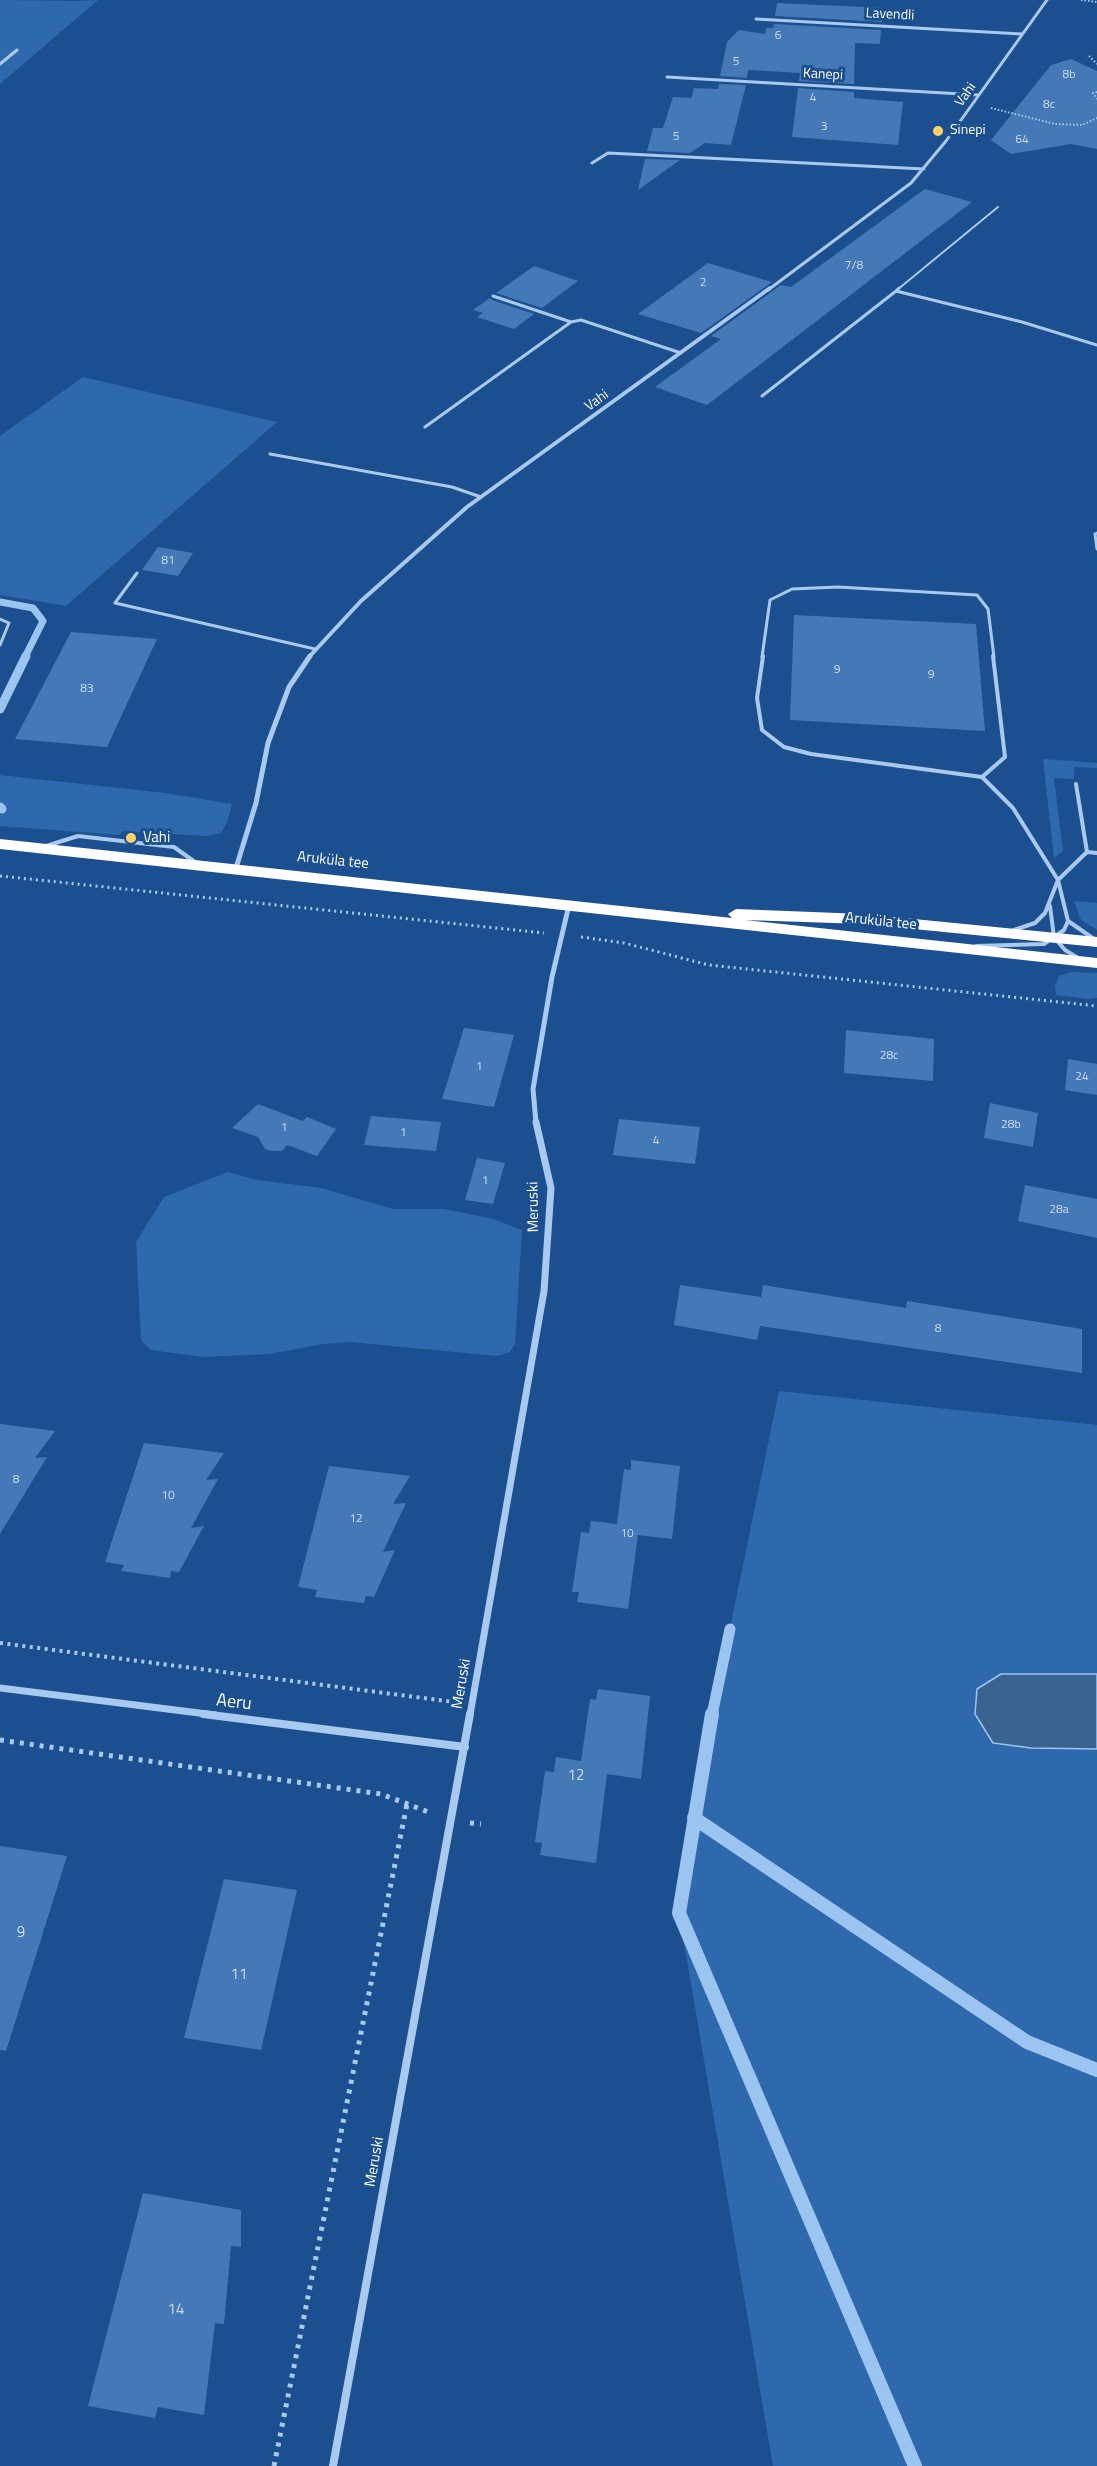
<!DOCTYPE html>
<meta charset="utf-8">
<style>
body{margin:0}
canvas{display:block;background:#1b4f8f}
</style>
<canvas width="1097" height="2466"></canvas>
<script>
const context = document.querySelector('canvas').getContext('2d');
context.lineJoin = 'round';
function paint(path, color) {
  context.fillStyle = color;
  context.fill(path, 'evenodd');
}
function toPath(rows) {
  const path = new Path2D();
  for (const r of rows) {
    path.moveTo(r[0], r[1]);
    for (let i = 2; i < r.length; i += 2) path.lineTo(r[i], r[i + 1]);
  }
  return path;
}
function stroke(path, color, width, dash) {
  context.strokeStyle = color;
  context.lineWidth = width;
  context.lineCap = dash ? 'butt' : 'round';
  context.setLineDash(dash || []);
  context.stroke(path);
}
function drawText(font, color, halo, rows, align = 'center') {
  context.font = font + ' "Titillium Web",sans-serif';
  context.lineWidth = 6;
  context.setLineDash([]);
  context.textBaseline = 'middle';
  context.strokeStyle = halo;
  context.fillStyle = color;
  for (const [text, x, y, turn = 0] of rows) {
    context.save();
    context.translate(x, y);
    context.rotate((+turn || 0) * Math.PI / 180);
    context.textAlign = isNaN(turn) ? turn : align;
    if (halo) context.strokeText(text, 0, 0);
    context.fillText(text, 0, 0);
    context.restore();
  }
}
const green = toPath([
 [0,0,76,1,98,0,0,84],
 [83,377,277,422,66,606,0,595,0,436],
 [1043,759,1097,763,1097,768,1074,767,1074,779,1054,778,1063,851,1054,858],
 [0,775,165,793,232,804,227,822,221,833,207,836,123,831,119,835,0,826],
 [1074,901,1097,903,1097,930,1081,920],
 [1072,972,1097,973,1097,998,1088,999,1056,995,1055,985,1059,976],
 [228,1172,256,1180,321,1188,393,1209,444,1209,493,1219,522,1230,515,1344,510,1352,497,1356,350,1342,323,1344,269,1354,204,1357,151,1350,141,1340,136,1242,164,1197],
 [779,1391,1097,1425,1097,2466,773,2466,679,1913,705,1749]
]);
const water = toPath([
 [1001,1674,1097,1674,1097,1749,1031,1748,993,1743,975,1714,977,1689,1001,1674]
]);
const streamFar3 = toPath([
 [0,602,33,608,43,621,25,657]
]);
const streamFar2 = toPath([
 [0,709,26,656],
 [0,807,2,809]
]);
const streamFar1 = toPath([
 [712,1715,730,1629]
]);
const stream = toPath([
 [712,1714,679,1913,915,2466],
 [694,1818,1027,2042,1097,2070]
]);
const building = toPath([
 [777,3,883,8,882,22,775,16],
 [774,24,881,30,880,44,855,43,854,84,799,81,800,73,748,70,747,78,720,76,727,42,739,30,765,34,766,28,773,28],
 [1071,59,1097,71,1097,149,1071,144,1011,154,991,140,1051,65],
 [719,84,746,85,731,145,705,143,690,153,647,151,653,128,663,128,673,97,691,98,694,88,718,89],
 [798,88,854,92,854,98,903,102,898,145,792,137],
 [645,159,680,160,638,190],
 [925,189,972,202,707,405,655,387,721,339,711,336,781,285,791,287],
 [708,263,772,282,701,333,638,314],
 [534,266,578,281,542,308,496,293],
 [490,298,492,300,534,314,514,329,477,317,483,313,473,310],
 [158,547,193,553,178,576,142,570],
 [794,615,976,624,985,731,790,720],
 [71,632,157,639,107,747,15,739],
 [464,1028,514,1035,494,1107,442,1099],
 [846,1030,934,1039,933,1081,844,1073],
 [1068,1059,1097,1064,1097,1095,1065,1090],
 [990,1103,1038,1113,1033,1147,984,1138],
 [258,1104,303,1121,307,1117,336,1129,317,1156,287,1145,282,1151,271,1151,265,1149,258,1137,232,1128],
 [371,1116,441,1122,436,1151,364,1145],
 [619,1119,700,1127,695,1164,613,1155],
 [477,1158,505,1163,493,1204,465,1200],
 [1025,1185,1097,1199,1097,1238,1018,1221],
 [680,1285,761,1297,763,1285,906,1308,907,1301,1082,1329,1082,1373,760,1326,757,1340,674,1325],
 [0,1424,55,1431,35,1458,47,1457,0,1534],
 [144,1443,224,1453,206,1480,218,1479,191,1528,204,1526,179,1572,171,1571,170,1578,121,1571,124,1565,105,1562],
 [631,1460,680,1466,672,1539,638,1535,628,1609,577,1602,579,1592,572,1592,581,1532,589,1533,591,1521,617,1524,624,1469,631,1470],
 [329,1466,410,1476,393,1504,406,1503,383,1552,395,1550,374,1597,366,1596,364,1603,315,1597,317,1590,298,1587],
 [598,1689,650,1696,641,1779,607,1774,596,1863,540,1855,542,1843,535,1842,545,1771,554,1772,556,1757,581,1761,590,1699,596,1700],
 [0,1846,67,1856,6,2051,0,2050],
 [224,1879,297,1890,261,2050,184,2038],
 [143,2193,241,2210,241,2247,231,2246,224,2324,215,2323,204,2415,158,2407,155,2418,88,2406]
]);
const pathFar3 = toPath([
 [1081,0,1097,2],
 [1089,56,1097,64],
 [1097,92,1093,93,1097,99],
 [991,108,1055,124,1082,125,1097,118]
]);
const pathFar2 = toPath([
 [0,876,544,933],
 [581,937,624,943,709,965,1097,1006]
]);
const pathFar1 = toPath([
 [0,1643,454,1702]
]);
const path = toPath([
 [0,1740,381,1794,431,1813],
 [470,1823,481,1824],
 [274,2466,407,1804]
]);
const laneFar2 = toPath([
 [897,290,998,207]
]);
const laneFar1 = toPath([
 [896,291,899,288],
 [493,296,571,322],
 [762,396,896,291,1022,322,1097,345],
 [425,427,571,322,581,320,681,353],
 [270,454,452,487,481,497],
 [1097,533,1095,534,1097,549],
 [137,573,115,603,315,649],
 [0,619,9,623,0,645],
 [762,657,770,600,792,589,838,587,977,595,988,609,994,657]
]);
const lane = toPath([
 [763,656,757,698,762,730,784,747,811,754,982,777],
 [982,777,1005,757,993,656],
 [46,846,78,836,174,847,195,862],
 [1087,852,1097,853],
 [1050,906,1054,937,1065,950,1078,958],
 [1068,921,1097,941],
 [1014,930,1035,923,1045,913,1058,880,1087,852,1076,784],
 [976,946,1044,944,1064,930,1068,921,1058,880,1013,808,982,777]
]);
const streetFar4 = toPath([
 [756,19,1022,34],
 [0,64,17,50],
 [667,77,979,95],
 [592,163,608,153,924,169],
 [768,290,911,183,946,141,1047,0]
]);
const streetFar3 = toPath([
 [309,657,361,601,467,507,770,288]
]);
const streetFar2 = toPath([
 [236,868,256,803,268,743,289,687,310,656],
 [536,1123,533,1089,552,977,569,905]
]);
const streetFar1 = toPath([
 [0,1688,215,1715],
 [470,1715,544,1291,551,1188,536,1122]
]);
const street = toPath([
 [203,1714,465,1747],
 [333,2466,470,1714]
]);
const highway = toPath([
 [0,839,732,918,728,914,736,909,863,914,1097,937,1097,947,863,924,745,920,1097,958,1097,968,0,849,0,839]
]);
const markers = [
 [938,131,6,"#ffd166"],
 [131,838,6,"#ffd166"]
];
const numberNames = [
 ["6",778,36],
 ["5",736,62],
 ["8b",1069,75],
 ["4",813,98],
 ["8c",1049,105],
 ["3",824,127],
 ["5",676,137],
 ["64",1022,140],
 ["7/8",854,266],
 ["2",703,283],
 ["81",168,561],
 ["9",837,670],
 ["9",931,675],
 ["83",87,689],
 ["28c",889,1056],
 ["1",479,1067],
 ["24",1082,1077],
 ["28b",1011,1125],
 ["1",284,1128],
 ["1",403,1133],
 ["4",656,1141],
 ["1",485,1181],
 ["28a",1059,1210],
 ["8",938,1329],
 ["8",16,1480],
 ["10",168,1496],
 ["12",356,1519],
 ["10",627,1534]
];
const farStreetnames = [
 ["Lavendli",890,15,3],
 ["Kanepi",823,75,3],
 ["Vahi",966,95,-55],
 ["Vahi",597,401,-36]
];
const farPoinames = [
 ["Sinepi",950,131]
];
const poiNames = [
 ["Vahi",143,838]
];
const streetNames = [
 ["Aruküla tee",333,861,6],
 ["Aruküla tee",881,922,6],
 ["Meruski",534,1207,-91],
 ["Meruski",462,1684,-80],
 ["Meruski",375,2162,-80]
];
const nearNumbernames = [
 ["12",576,1776],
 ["9",21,1933],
 ["11",239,1975],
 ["14",176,2310]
];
const nearStreetnames = [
 ["Aeru",234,1703,7]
];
paint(green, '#2e69ad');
paint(water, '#3c6290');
stroke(water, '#9cc4f0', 1.5);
stroke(streamFar3, '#9cc4f0', 7);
stroke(streamFar2, '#9cc4f0', 9);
stroke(streamFar1, '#9cc4f0', 11);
stroke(stream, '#9cc4f0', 14);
paint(building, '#4478b7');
stroke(pathFar3, '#a9c9ee', 2, [1.5, 2]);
stroke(pathFar2, '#a9c9ee', 3, [2, 4]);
stroke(pathFar1, '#a9c9ee', 4, [3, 4.5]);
stroke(path, '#a9c9ee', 5, [4, 6]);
stroke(laneFar2, '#a9c9ee', 2);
stroke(laneFar1, '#a9c9ee', 3);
stroke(lane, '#a9c9ee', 4);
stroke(streetFar4, '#a9c9ee', 3);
stroke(streetFar3, '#a9c9ee', 4);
stroke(streetFar2, '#a9c9ee', 5);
stroke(streetFar1, '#a9c9ee', 7);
stroke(street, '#a9c9ee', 8);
paint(highway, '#fff');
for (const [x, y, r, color] of markers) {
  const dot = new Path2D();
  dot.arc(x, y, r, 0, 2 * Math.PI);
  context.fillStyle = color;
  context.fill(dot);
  stroke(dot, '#1b4f8f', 2);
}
drawText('12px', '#d0dded', null, numberNames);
drawText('14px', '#fff', '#1b4f8f', farStreetnames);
drawText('14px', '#fff', '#1b4f8f', farPoinames, 'left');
drawText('15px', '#fff', '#1b4f8f', poiNames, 'left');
drawText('15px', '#fff', '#1b4f8f', streetNames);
drawText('15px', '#d0dded', null, nearNumbernames);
drawText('18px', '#fff', '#1b4f8f', nearStreetnames);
</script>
